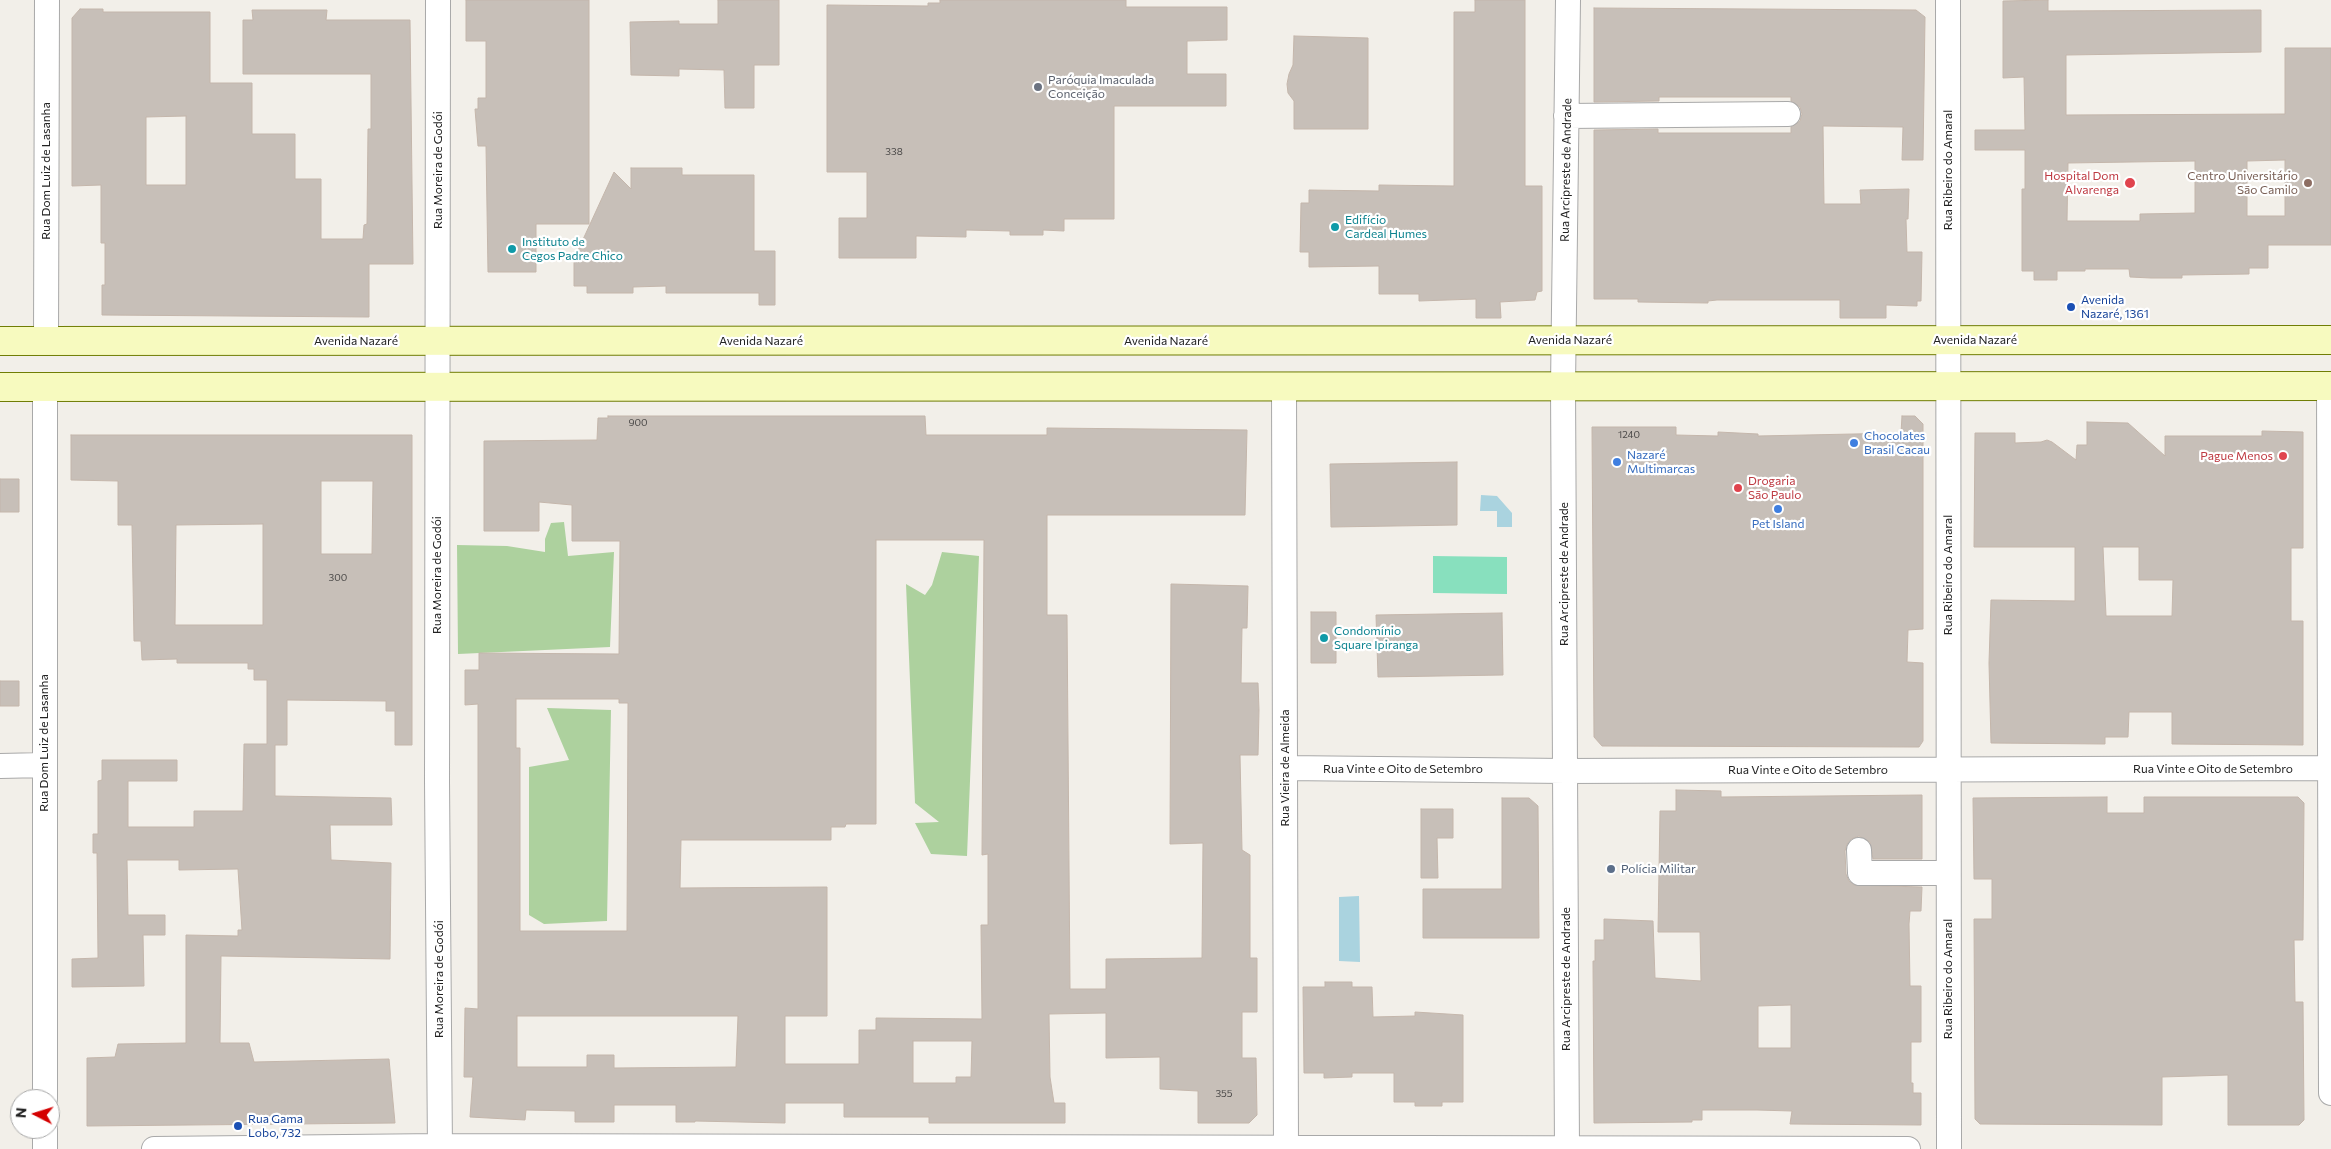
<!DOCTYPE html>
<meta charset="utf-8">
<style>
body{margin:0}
#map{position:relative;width:2331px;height:1149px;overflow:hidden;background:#f2efe9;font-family:Commissioner,sans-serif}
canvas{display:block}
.north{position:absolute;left:10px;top:1089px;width:50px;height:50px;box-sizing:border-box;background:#fff;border:1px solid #a7a7a7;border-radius:50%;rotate:275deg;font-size:14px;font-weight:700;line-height:20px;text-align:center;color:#222}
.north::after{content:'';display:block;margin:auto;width:18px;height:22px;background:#d40000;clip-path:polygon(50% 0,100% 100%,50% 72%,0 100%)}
</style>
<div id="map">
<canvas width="2331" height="1149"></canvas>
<div class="north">N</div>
</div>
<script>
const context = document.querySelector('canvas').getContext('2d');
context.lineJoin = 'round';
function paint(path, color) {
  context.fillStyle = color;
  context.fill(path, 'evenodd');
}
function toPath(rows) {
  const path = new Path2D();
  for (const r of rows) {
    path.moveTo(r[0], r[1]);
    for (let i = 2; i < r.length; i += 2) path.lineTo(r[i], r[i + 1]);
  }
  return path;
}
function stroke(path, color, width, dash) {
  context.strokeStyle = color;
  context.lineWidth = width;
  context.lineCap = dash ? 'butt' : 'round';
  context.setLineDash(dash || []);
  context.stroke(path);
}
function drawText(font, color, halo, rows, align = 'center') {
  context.font = font + ' Commissioner,sans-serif';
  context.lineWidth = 4.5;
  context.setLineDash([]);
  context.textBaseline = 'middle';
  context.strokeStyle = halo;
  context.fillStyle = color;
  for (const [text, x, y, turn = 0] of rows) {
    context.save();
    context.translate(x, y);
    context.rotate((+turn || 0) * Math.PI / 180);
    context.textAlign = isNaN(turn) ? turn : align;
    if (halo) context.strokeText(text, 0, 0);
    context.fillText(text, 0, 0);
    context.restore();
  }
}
const forest = toPath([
 [564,522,568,556,614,552,610,647,458,654,457,545,507,546,545,552,545,539,551,523],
 [942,552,979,556,967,856,931,854,915,823,939,822,915,803,906,584,925,595,932,585],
 [547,708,611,710,607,921,544,924,529,915,529,767,569,760]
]);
const pitch = toPath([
 [1433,556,1507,557,1507,594,1433,593]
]);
const water = toPath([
 [1481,495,1497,496,1512,513,1512,527,1497,527,1497,511,1480,511],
 [1359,896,1360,962,1339,961,1339,897]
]);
const building = toPath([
 [466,0,589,0,589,224,536,224,536,272,488,272,486,146,478,146,475,109,478,109,478,98,486,98,486,41,466,41,466,0],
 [718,0,779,0,779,65,754,65,754,108,725,108,724,70,679,69,679,76,631,75,630,22,679,21,679,24,718,24,718,0],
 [940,0,1126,0,1126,7,1227,7,1227,40,1187,41,1187,74,1226,74,1226,106,1114,106,1114,219,1064,219,1064,231,1043,230,1043,235,1010,235,1010,231,966,230,966,237,916,236,916,258,839,258,839,218,867,218,867,172,827,172,827,5,928,6,928,3,940,3,940,0],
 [1475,0,1525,0,1525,186,1542,186,1542,291,1537,292,1535,300,1500,302,1501,318,1476,318,1476,299,1419,301,1419,294,1379,294,1379,266,1309,267,1309,252,1300,252,1301,203,1309,203,1309,190,1379,191,1379,185,1454,186,1454,12,1475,12,1475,0],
 [2048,0,2048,11,2261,10,2261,52,2066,55,2066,115,2285,114,2285,48,2331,48,2331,245,2268,245,2268,268,2249,268,2249,274,2182,275,2182,278,2151,278,2130,277,2129,269,2085,269,2085,271,2057,271,2057,280,2034,280,2034,271,2022,271,2022,189,2025,189,2025,150,1975,150,1975,130,2025,130,2024,77,2003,78,2003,1,2048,0],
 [2285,160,2285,216,2247,216,2247,161,2285,160],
 [2195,161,2195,213,2140,214,2140,221,2067,221,2068,163,2195,161],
 [1594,8,1916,10,1925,17,1923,160,1902,160,1903,127,1823,126,1824,204,1861,204,1860,190,1909,189,1908,219,1906,219,1907,252,1922,252,1921,301,1917,301,1917,306,1886,305,1886,318,1840,318,1840,300,1717,300,1708,301,1708,303,1638,302,1638,299,1594,299,1594,130,1658,129,1658,133,1791,133,1791,127,1800,121,1802,114,1800,107,1791,101,1791,97,1659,97,1659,101,1594,102,1594,8],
 [80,9,103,9,103,12,210,12,210,83,252,83,252,134,295,134,295,179,321,179,321,239,363,239,364,225,367,224,368,129,371,129,371,74,243,74,243,20,253,20,252,10,327,10,326,20,410,20,413,264,369,264,369,317,102,315,102,285,105,285,105,243,101,243,101,185,72,186,72,18,80,9],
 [186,116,186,185,146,185,146,117,186,116],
 [1294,36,1368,38,1368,129,1294,129,1294,101,1288,93,1287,84,1289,74,1293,65,1294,36],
 [631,168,682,168,682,175,754,175,754,251,775,251,775,305,759,305,759,293,666,293,666,286,633,287,633,293,587,293,587,286,574,286,574,259,614,172,631,189,631,168],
 [608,416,925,416,926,435,1047,435,1047,428,1247,430,1245,515,1047,515,1047,615,1067,615,1070,989,1106,989,1106,959,1202,958,1203,843,1170,844,1171,584,1248,586,1247,628,1242,628,1241,683,1258,683,1259,710,1258,755,1240,755,1242,850,1250,855,1250,958,1257,958,1257,1012,1242,1012,1242,1058,1256,1058,1257,1115,1249,1123,1198,1123,1198,1091,1160,1089,1160,1057,1106,1058,1106,1013,1049,1014,1050,1077,1054,1103,1065,1103,1065,1123,929,1123,929,1117,844,1117,844,1103,785,1103,785,1123,695,1121,695,1122,676,1122,676,1105,614,1105,614,1122,575,1122,575,1111,526,1110,525,1120,470,1117,473,1077,464,1077,465,1008,478,1009,478,704,465,705,465,670,479,670,479,653,619,654,620,541,572,541,572,505,539,502,539,531,484,531,484,441,597,440,598,418,608,418,608,416],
 [876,540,984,540,982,855,988,854,988,925,981,925,982,1019,876,1018,876,1030,859,1030,859,1064,785,1064,785,1016,827,1016,827,887,680,888,681,840,831,840,831,827,845,827,846,824,876,824,876,540],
 [516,699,619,699,619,703,628,703,627,931,520,931,520,748,516,748,516,699],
 [517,1016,738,1016,736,1067,614,1068,614,1055,587,1055,587,1067,517,1067,517,1016],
 [913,1041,972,1041,971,1077,956,1077,956,1083,913,1083,913,1041],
 [1902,416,1915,416,1923,424,1923,629,1908,630,1907,662,1923,663,1923,741,1919,747,1602,746,1594,737,1592,427,1676,427,1676,435,1718,436,1718,432,1758,434,1758,436,1901,433,1902,416],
 [2087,422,2128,423,2165,456,2165,436,2262,436,2262,431,2303,432,2303,548,2291,548,2291,621,2303,621,2303,745,2172,744,2172,712,2129,712,2128,737,2105,737,2105,744,1991,743,1989,663,1991,600,2075,601,2075,547,1974,547,1975,433,2015,433,2015,443,2041,442,2047,440,2052,442,2076,460,2077,445,2087,445,2087,422],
 [2103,547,2139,547,2139,580,2173,580,2172,616,2106,616,2103,547],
 [71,435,412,435,412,745,395,745,395,711,386,711,386,701,287,700,287,745,275,745,275,796,391,798,392,825,330,825,331,860,391,863,390,959,221,956,220,1043,249,1043,254,1062,389,1059,395,1123,87,1126,87,1058,115,1057,118,1044,186,1043,186,935,238,936,238,930,242,930,238,869,179,870,179,860,127,860,128,915,165,915,165,935,143,935,144,986,72,987,72,959,98,958,97,853,93,853,93,834,98,834,98,781,102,780,102,760,177,760,177,781,128,781,128,827,194,827,194,811,243,811,244,744,267,744,267,680,254,680,254,669,248,669,248,663,177,663,177,659,142,660,141,641,134,641,132,525,118,525,118,481,71,480,71,435],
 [321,481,373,481,372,554,321,554,321,481],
 [263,524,263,625,175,625,176,525,263,524],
 [1457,462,1457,525,1331,527,1330,464,1457,462],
 [0,479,19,479,19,512,0,512,0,479],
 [1311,612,1336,612,1336,663,1311,663,1311,612],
 [1502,613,1503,675,1378,677,1376,615,1502,613],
 [0,681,19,681,19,706,0,706,0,681],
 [1676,790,1721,791,1721,797,1922,795,1922,859,1873,859,1870,842,1859,836,1851,839,1847,844,1845,851,1846,874,1849,881,1854,885,1922,887,1921,911,1910,911,1909,924,1910,986,1921,986,1921,1042,1911,1042,1911,1083,1913,1083,1913,1093,1921,1093,1921,1125,1790,1124,1792,1111,1757,1110,1702,1110,1702,1120,1692,1120,1692,1122,1594,1123,1593,961,1595,961,1595,940,1604,940,1604,919,1653,921,1655,978,1701,981,1700,932,1658,932,1660,811,1676,811,1676,790],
 [1791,1005,1791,1048,1758,1048,1758,1006,1791,1005],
 [2107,797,2107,813,2144,813,2144,797,2298,797,2304,803,2303,940,2294,940,2295,1002,2303,1002,2304,1120,2299,1125,2228,1125,2228,1075,2162,1077,2162,1125,1980,1124,1975,1119,1974,919,1992,919,1992,879,1974,879,1973,798,2107,797],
 [1502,798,1529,798,1538,806,1539,938,1423,938,1423,889,1502,889,1502,798],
 [1421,809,1453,809,1453,838,1437,838,1438,878,1421,878,1421,809],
 [1325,982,1352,982,1352,987,1372,987,1373,1017,1415,1016,1415,1012,1463,1015,1463,1102,1442,1102,1442,1106,1415,1106,1415,1102,1394,1102,1394,1073,1352,1073,1352,1077,1324,1078,1324,1073,1304,1073,1303,987,1325,987,1325,982]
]);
const minor = toPath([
 [438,0,437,781,440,1149],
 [1948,0,1949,1149],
 [1566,116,1788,114],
 [46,341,47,0],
 [1284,386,1286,1149],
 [2329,386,2331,1093],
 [0,766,44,765],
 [1285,768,1565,771,2331,768],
 [1859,850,1860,873,1948,873],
 [45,1099,45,387],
 [45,1149,45,1129],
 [154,1149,440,1146,1908,1149],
 [1567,1149,1563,386,1568,0]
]);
const secondary = toPath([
 [0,341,2331,340],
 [0,387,2331,386]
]);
const markers = [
 [1038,87,5,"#6b7280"],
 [2130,183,6,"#e0444e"],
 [2308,183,5,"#8d6e63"],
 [1335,227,5,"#0f9aa8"],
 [512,249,5,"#0f9aa8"],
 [2071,307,5,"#1a4fb4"],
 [1854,443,5,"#3f7fe0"],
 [2283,456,5,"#e0444e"],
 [1617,462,5,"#3f7fe0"],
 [1738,488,5,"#e0444e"],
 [1778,509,5,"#3f7fe0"],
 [1324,638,5,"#0f9aa8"],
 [1611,869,5,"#5c6f8a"],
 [238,1126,5,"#1a4fb4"]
];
const numberNames = [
 ["338",894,152],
 ["900",638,423],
 ["1240",1629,435],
 ["300",338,578],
 ["355",1224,1094]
];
const worshipNames = [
 ["Paróquia Imaculada",1048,80],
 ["Conceição",1048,94]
];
const streetNames = [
 ["Rua Moreira de Godói",438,170,-90],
 ["Rua Arcipreste de Andrade",1566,170,-89],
 ["Rua Ribeiro do Amaral",1948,170,-90],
 ["Rua Dom Luiz de Lasanha",46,171,-90],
 ["Avenida Nazaré",1570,340],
 ["Avenida Nazaré",1975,340],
 ["Avenida Nazaré",356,341],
 ["Avenida Nazaré",761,341],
 ["Avenida Nazaré",1166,341],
 ["Rua Arcipreste de Andrade",1564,574,-90],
 ["Rua Moreira de Godói",437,575,-90],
 ["Rua Ribeiro do Amaral",1948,575,-90],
 ["Rua Dom Luiz de Lasanha",44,743,-90],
 ["Rua Vieira de Almeida",1285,768,-90],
 ["Rua Vinte e Oito de Setembro",1403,769],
 ["Rua Vinte e Oito de Setembro",2213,769],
 ["Rua Vinte e Oito de Setembro",1808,770],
 ["Rua Moreira de Godói",439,979,-90],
 ["Rua Arcipreste de Andrade",1566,979,-90],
 ["Rua Ribeiro do Amaral",1948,979,-90]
];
const healthNames = [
 ["Hospital Dom",2119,176],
 ["Alvarenga",2119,190],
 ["Pague Menos",2273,456],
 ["Drogaria",1748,481,"left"],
 ["São Paulo",1748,495,"left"]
];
const educationNames = [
 ["Centro Universitário",2298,176],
 ["São Camilo",2298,190]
];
const cultureNames = [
 ["Edifício",1345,220],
 ["Cardeal Humes",1345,234],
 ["Instituto de",522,242],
 ["Cegos Padre Chico",522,256],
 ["Condomínio",1334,631],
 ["Square Ipiranga",1334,645]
];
const transitNames = [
 ["Avenida",2081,300],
 ["Nazaré, 1361",2081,314],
 ["Rua Gama",248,1119],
 ["Lobo, 732",248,1133]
];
const shopNames = [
 ["Chocolates",1864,436],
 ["Brasil Cacau",1864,450],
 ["Nazaré",1627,455],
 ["Multimarcas",1627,469],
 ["Pet Island",1778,524,"center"]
];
const serviceNames = [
 ["Polícia Militar",1621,869]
];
paint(forest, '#add19e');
paint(pitch, '#88e0be');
paint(water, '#aad3df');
paint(building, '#c7bfb8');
stroke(building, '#c4b6ab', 1);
stroke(minor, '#a9a9a9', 26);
stroke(secondary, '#707d05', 30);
stroke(minor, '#fff', 24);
stroke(secondary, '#f7fabf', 28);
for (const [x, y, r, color] of markers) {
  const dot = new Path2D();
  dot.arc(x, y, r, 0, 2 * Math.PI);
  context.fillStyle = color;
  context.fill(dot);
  stroke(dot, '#fff', 2);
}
drawText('10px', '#4b4948', null, numberNames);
drawText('12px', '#5b616d', '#fff', worshipNames, 'left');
drawText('12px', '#222', '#fff', streetNames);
drawText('12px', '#be3a42', '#fff', healthNames, 'right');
drawText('12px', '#785e54', '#fff', educationNames, 'right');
drawText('12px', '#0d838f', '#fff', cultureNames, 'left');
drawText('12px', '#164399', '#fff', transitNames, 'left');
drawText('12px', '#366cbe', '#fff', shopNames, 'left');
drawText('12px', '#4e5e75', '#fff', serviceNames, 'left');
</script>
